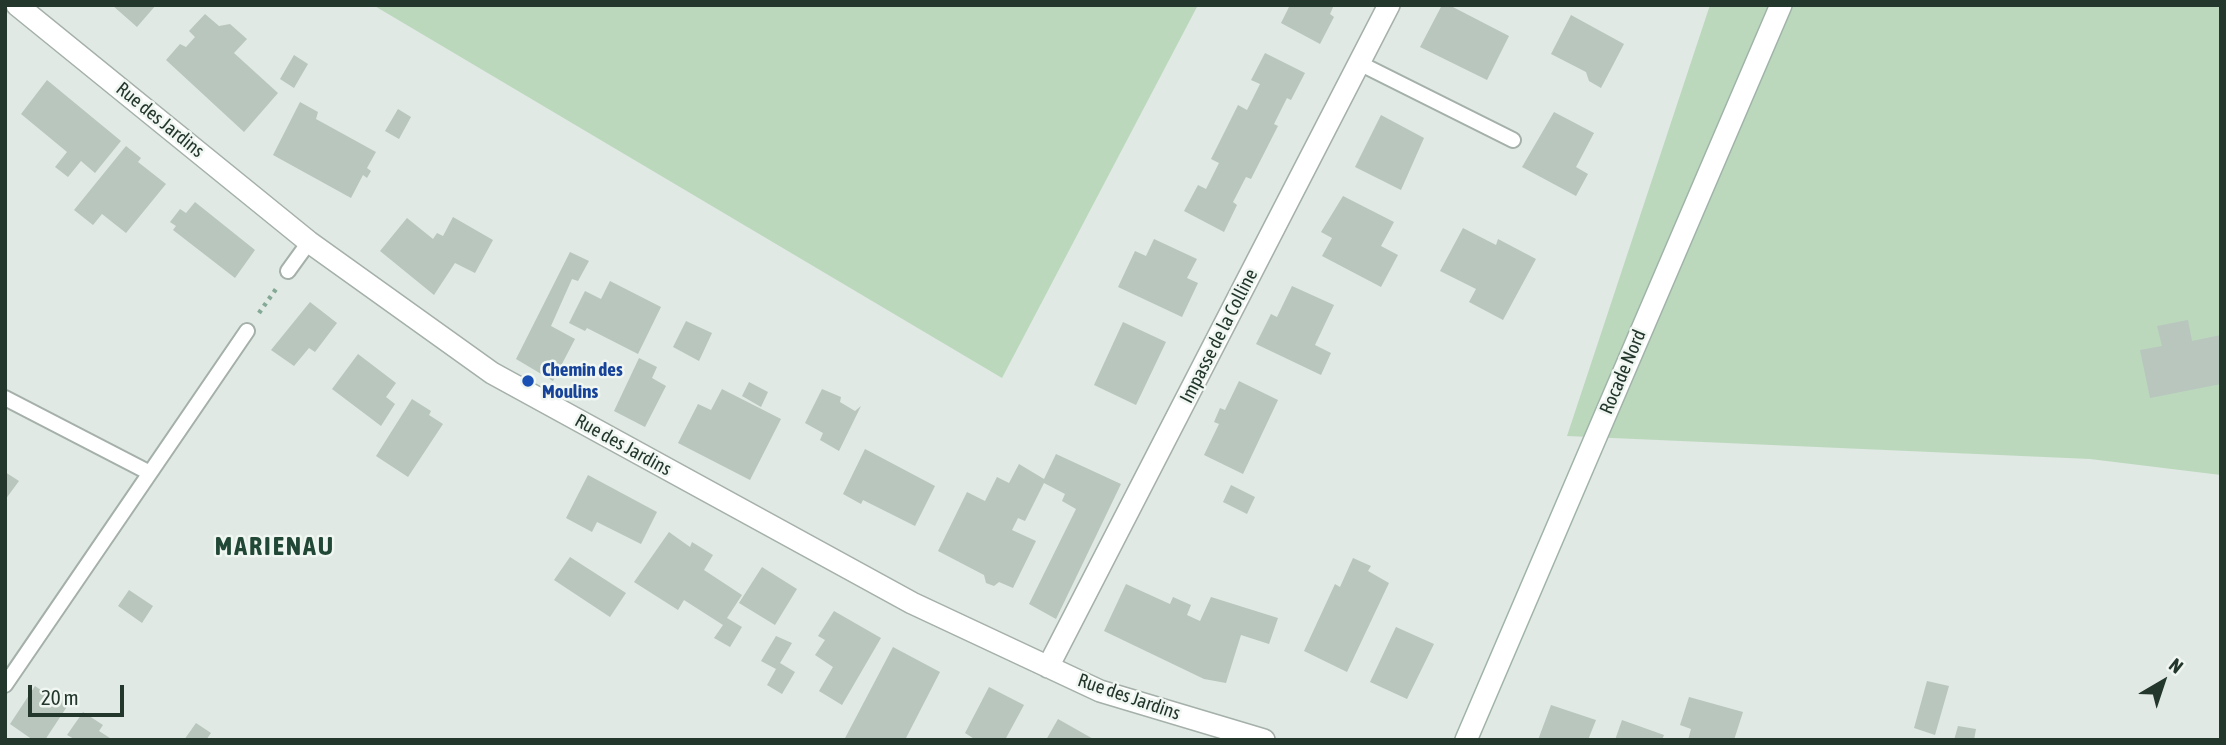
<!DOCTYPE html>
<style>
body{margin:0}
#map{position:relative;width:2226px;height:745px;overflow:hidden;background:#e0e9e3;font-family:"Asap Condensed",sans-serif}
canvas{display:block}
.frame{position:absolute;inset:0;border:7px solid #23372d;pointer-events:none}
.north{position:absolute;left:2128px;top:647px;width:70px;height:70px;-webkit-text-stroke:5px #f0f6f1;paint-order:stroke;rotate:39deg;font-size:19px;font-weight:700;line-height:28px;text-align:center;color:#23372d}
.north::after{content:'';display:block;margin:auto;width:24px;height:32px;background:#23372d;clip-path:polygon(50% 0,100% 100%,50% 72%,0 100%)}
.scale{position:absolute;left:28px;top:685px;width:96px;height:32px;box-sizing:border-box;border:4px solid #23372d;border-top:0;padding-left:9px;font-size:21px;line-height:24px;white-space:nowrap;color:#23372d;-webkit-text-stroke:5px #f0f6f1;paint-order:stroke}
</style>
<div id="map">
<canvas width="2226" height="745"></canvas>
<div class="frame"></div>
<div class="north">N</div>
<div class="scale">20 m</div>
</div>
<script>
const context = document.querySelector('canvas').getContext('2d');
context.lineJoin = 'round';
function paint(path, color) {
  context.fillStyle = color;
  context.fill(path, 'evenodd');
}
function toPath(rows) {
  const path = new Path2D();
  for (const r of rows) {
    path.moveTo(r[0], r[1]);
    for (let i = 2; i < r.length; i += 2) path.lineTo(r[i], r[i + 1]);
  }
  return path;
}
function stroke(path, color, width, dash) {
  context.strokeStyle = color;
  context.lineWidth = width;
  context.lineCap = dash ? 'butt' : 'round';
  context.setLineDash(dash || []);
  context.stroke(path);
}
function drawText(font, color, halo, rows, align = 'center') {
  context.font = font + ' "Asap Condensed",sans-serif';
  context.lineWidth = 5;
  context.setLineDash([]);
  context.textBaseline = 'middle';
  context.strokeStyle = halo;
  context.fillStyle = color;
  for (const [text, x, y, turn = 0] of rows) {
    context.save();
    context.translate(x, y);
    context.rotate((+turn || 0) * Math.PI / 180);
    context.textAlign = isNaN(turn) ? turn : align;
    if (halo) context.strokeText(text, 0, 0);
    context.fillText(text, 0, 0);
    context.restore();
  }
}
const green = toPath([
 [373,5,1198,5,1002,378],
 [1710,5,2221,5,2221,475,2090,459,1567,436]
]);
const building = toPath([
 [112,5,156,5,137,27],
 [1290,5,1334,5,1330,14,1334,17,1320,44,1281,23],
 [1442,5,1449,5,1509,36,1487,80,1420,47],
 [205,14,219,26,230,24,247,39,234,53,278,93,244,132,166,60,180,44,186,47,195,37,189,31],
 [1571,15,1624,44,1601,88,1589,81,1586,72,1551,54],
 [1265,53,1305,73,1291,100,1287,98,1274,124,1278,126,1251,179,1246,177,1233,202,1237,205,1224,232,1184,211,1198,185,1206,189,1219,163,1211,159,1238,105,1247,110,1260,84,1251,80],
 [294,55,308,64,294,88,280,79],
 [47,80,121,141,95,173,81,161,68,177,55,167,67,152,21,114],
 [300,102,318,112,316,119,376,152,367,168,371,171,367,178,363,175,351,198,273,155],
 [398,109,411,117,399,139,385,131],
 [1554,112,1594,133,1576,167,1588,174,1576,196,1522,167],
 [1381,115,1424,138,1401,190,1355,167],
 [126,146,141,158,138,162,166,184,126,233,102,214,93,225,74,210],
 [1343,196,1394,222,1381,246,1398,255,1381,287,1322,256,1332,238,1321,232],
 [195,202,255,250,235,278,173,230,176,226,170,222,180,209,186,213],
 [453,217,493,240,475,273,455,263,434,295,380,251,407,218,433,239,437,233,443,236],
 [1463,228,1496,245,1498,239,1536,259,1503,320,1469,302,1476,289,1440,271],
 [1154,239,1197,259,1187,278,1198,283,1182,317,1118,287,1135,251,1146,256],
 [570,252,589,261,578,281,572,279,551,326,575,339,553,381,516,359],
 [610,281,661,307,638,354,587,328,585,331,569,323,585,291,601,299],
 [1292,286,1334,305,1315,345,1331,353,1321,375,1256,344,1271,314,1277,317],
 [310,302,337,323,315,352,309,348,294,366,271,350],
 [2188,320,2192,341,2221,335,2221,384,2150,398,2140,350,2162,346,2157,326],
 [686,321,712,333,699,361,673,347],
 [1123,322,1166,342,1136,405,1094,385],
 [358,354,396,383,386,397,395,404,381,426,332,389],
 [639,358,657,367,652,378,666,386,645,427,614,411],
 [1239,381,1278,400,1243,474,1204,455,1219,424,1214,422,1220,408,1225,410],
 [749,382,768,392,761,407,742,396],
 [722,389,781,419,750,480,678,443,698,404,711,410],
 [822,389,841,397,840,402,855,411,861,406,839,451,820,440,823,433,805,423],
 [412,399,431,411,429,415,443,424,408,477,376,456],
 [865,449,935,486,915,526,863,500,861,504,843,494],
 [1056,454,1121,484,1056,619,1029,604,1076,509,1062,501,1065,494,1044,483,1025,521,1018,518,1012,530,1036,541,1013,588,999,582,994,586,986,583,984,575,938,551,967,492,985,501,997,477,1009,483,1019,464,1044,479],
 [5,472,19,481,5,500],
 [588,475,657,512,641,544,597,522,592,532,566,518],
 [1231,485,1255,497,1247,514,1223,502],
 [669,532,690,547,692,542,713,555,704,570,742,595,727,618,742,627,730,647,714,638,723,625,684,600,678,610,634,582],
 [570,557,626,593,610,617,554,580],
 [1353,558,1371,566,1368,571,1389,583,1347,672,1304,651,1335,584,1340,587],
 [762,567,797,589,775,625,739,603],
 [1126,584,1170,604,1173,597,1191,605,1187,615,1200,621,1211,597,1278,618,1269,644,1241,635,1226,683,1204,679,1104,631],
 [129,590,153,606,142,623,118,606],
 [834,611,881,638,842,705,819,691,833,667,815,655,825,640,818,636],
 [1396,627,1434,644,1407,699,1370,682],
 [776,636,792,643,780,663,795,672,782,694,767,685,776,669,761,661],
 [893,647,940,672,905,740,844,740],
 [1927,681,1949,686,1935,735,1914,728],
 [35,686,51,697,56,689,72,699,45,740,33,740,10,724],
 [989,687,1024,705,1005,740,976,740,965,733],
 [1689,697,1743,712,1734,740,1688,740,1691,729,1680,725],
 [1551,705,1596,720,1588,740,1538,740],
 [83,712,103,725,99,731,113,740,76,740,67,735],
 [1058,719,1095,740,1046,740],
 [1622,720,1664,735,1662,740,1615,740],
 [196,723,211,733,206,740,184,740],
 [1958,726,1976,729,1974,740,1954,740]
]);
const path = toPath([
 [259,313,276,289]
]);
const service = toPath([
 [1359,63,1513,140],
 [288,271,309,242],
 [5,398,148,472],
 [5,685,247,331]
]);
const minor = toPath([
 [17,5,309,242,492,373,912,603,1100,691,1264,740],
 [1048,667,1389,5]
]);
const secondary = toPath([
 [1466,740,1781,5]
]);
const markers = [
 [528,381,7,"#1a4fb4"]
];
const streetNames = [
 ["Rue des Jardins",160,120,39],
 ["Impasse de la Colline",1219,336,-63],
 ["Rocade Nord",1623,372,-67],
 ["Rue des Jardins",623,445,29],
 ["Rue des Jardins",1129,697,19]
];
const transitNames = [
 ["Chemin des",542,370],
 ["Moulins",542,392]
];
const districtNames = [
 ["MARIENAU",275,547]
];
paint(green, '#bbd8bd');
paint(building, '#b8c6be');
stroke(service, '#a4b0a9', 18);
stroke(minor, '#a4b0a9', 24);
stroke(secondary, '#a0b3a8', 24);
stroke(path, '#84a996', 4.5, [3.5, 5]);
stroke(service, '#fff', 14);
stroke(minor, '#fff', 21);
stroke(secondary, '#fff', 21);
for (const [x, y, r, color] of markers) {
  const dot = new Path2D();
  dot.arc(x, y, r, 0, 2 * Math.PI);
  context.fillStyle = color;
  context.fill(dot);
  stroke(dot, '#f0f6f1', 2.5);
}
drawText('19px', '#23372d', '#f0f6f1', streetNames);
drawText('bold 19px', '#164399', '#f0f6f1', transitNames, 'left');
context.letterSpacing = '2px';
drawText('bold 26px', '#214736', '#f0f6f1', districtNames);
context.letterSpacing = '0px';
</script>
